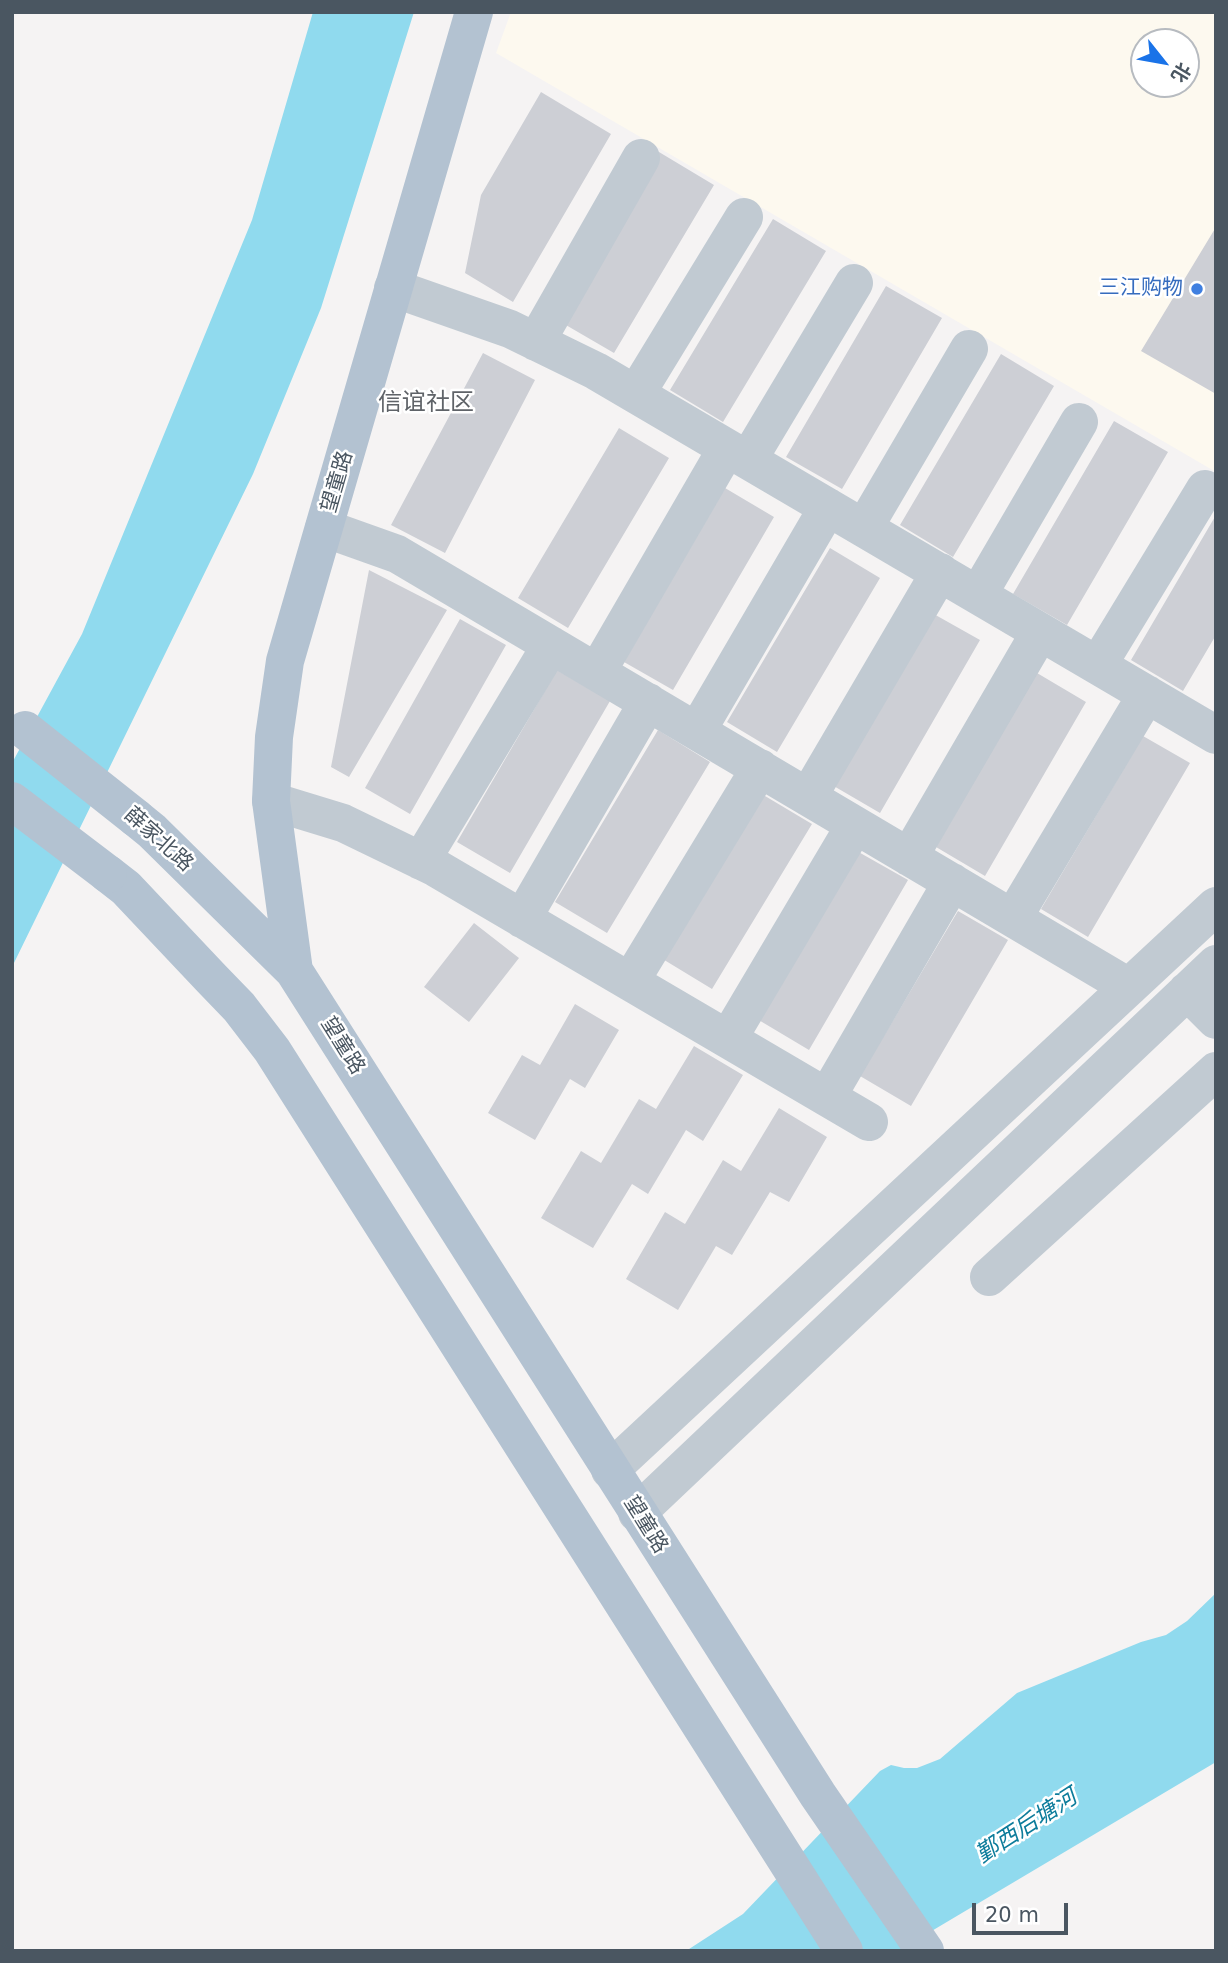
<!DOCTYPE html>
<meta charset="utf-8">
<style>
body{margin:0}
#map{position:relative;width:1228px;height:1963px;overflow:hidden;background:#f5f3f3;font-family:"DejaVu Sans","Noto Sans SC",sans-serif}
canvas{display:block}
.frame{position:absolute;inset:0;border:14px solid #4a5661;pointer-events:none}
.north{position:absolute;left:1130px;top:28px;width:70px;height:70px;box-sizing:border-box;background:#fff;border:2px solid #b7bbc0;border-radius:50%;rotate:121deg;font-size:19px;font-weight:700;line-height:28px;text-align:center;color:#4a5661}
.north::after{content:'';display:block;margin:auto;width:24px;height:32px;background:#1a73e8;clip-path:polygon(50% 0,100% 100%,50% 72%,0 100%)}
.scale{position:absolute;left:972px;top:1903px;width:96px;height:32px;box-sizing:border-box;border:4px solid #4a5661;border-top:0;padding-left:9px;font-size:21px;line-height:24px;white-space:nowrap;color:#4a5661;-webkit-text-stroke:5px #fff;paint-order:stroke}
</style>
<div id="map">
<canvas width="1228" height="1963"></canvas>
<div class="frame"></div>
<div class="north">北</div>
<div class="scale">20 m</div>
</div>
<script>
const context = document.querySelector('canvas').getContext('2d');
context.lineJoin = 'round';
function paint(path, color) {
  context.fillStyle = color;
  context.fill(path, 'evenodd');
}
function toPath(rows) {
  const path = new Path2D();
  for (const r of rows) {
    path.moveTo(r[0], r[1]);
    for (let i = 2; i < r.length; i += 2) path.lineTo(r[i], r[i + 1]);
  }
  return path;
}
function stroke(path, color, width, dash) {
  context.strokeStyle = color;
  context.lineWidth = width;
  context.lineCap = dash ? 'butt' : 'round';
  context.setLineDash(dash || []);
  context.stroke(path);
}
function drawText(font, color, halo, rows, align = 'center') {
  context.font = font + ' "DejaVu Sans","Noto Sans SC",sans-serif';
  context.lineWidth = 5;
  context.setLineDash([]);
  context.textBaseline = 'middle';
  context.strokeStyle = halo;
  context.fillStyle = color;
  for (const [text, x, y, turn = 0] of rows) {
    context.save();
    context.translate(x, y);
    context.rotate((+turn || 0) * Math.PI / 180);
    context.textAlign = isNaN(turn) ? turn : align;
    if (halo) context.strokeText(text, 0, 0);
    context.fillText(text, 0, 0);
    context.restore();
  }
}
const commercial = toPath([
 [511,12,1216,12,1216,472,496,53],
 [1144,42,1186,42,1186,84,1144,84]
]);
const water = toPath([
 [313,12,414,12,321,308,253,474,12,967,12,763,82,634,252,220],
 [1216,1593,1216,1762,898,1951,686,1951,743,1914,880,1771,891,1765,904,1768,917,1768,940,1759,1017,1693,1141,1642,1166,1635,1187,1621]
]);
const building = toPath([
 [541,92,611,134,513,302,465,273,481,195],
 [659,152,714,185,614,353,559,321],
 [773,219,826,251,723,422,670,390],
 [1216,227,1216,394,1141,351],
 [886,286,942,318,842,489,786,457],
 [483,353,535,380,445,553,391,525],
 [1001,354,1054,386,953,557,900,525],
 [1114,421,1168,452,1067,625,1013,594],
 [619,428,669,458,568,628,518,598],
 [725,488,774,517,673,690,624,662],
 [1216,515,1216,635,1183,691,1131,660],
 [830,548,880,578,777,752,727,722],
 [369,570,447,610,349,777,331,767],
 [932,613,980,640,880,813,832,785],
 [460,619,506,645,410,814,365,788],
 [557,670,610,701,510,873,457,842],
 [1037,673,1086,702,985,876,936,847],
 [658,730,710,762,607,933,555,902],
 [1143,736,1190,763,1088,937,1041,909],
 [760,793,812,824,712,989,661,958],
 [855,850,908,880,809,1050,757,1019],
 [958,911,1008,940,911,1106,860,1076],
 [474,923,519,958,469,1022,424,987],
 [575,1004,619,1030,585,1088,570,1079,535,1140,488,1113,522,1055,540,1065],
 [694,1046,743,1075,703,1141,686,1130,648,1194,632,1184,593,1248,541,1218,581,1151,601,1163,639,1099,656,1109],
 [779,1108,827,1137,789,1202,770,1192,732,1255,716,1246,678,1310,626,1279,665,1212,685,1224,723,1160,741,1171]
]);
const minor = toPath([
 [393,288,510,329,596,371,1216,735],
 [536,342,641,158],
 [636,394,744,217],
 [748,460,854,283],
 [324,528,397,554,1129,987],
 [864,528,969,349],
 [978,595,1079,422],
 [1098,665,1205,489],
 [597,672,727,448],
 [697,731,828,507],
 [808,797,940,572],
 [271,801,343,823,436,868,869,1122],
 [909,857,1040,632],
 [421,861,551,645],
 [1013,918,1147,694],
 [522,919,648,702],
 [630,982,760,768],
 [1187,991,1216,1020],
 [728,1039,855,825],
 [827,1097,952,882],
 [989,1277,1216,1071],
 [610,1470,1216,906],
 [637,1513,1216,964]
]);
const major = toPath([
 [474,12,285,661,274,737,271,801,294,971,818,1795,925,1951],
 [136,818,152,831,294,971],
 [108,874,126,888,211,978,239,1007,272,1050,844,1951]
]);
const majorBridge = toPath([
 [25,730,136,818],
 [12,801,108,874]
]);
const markers = [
 [1197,289,7,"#3f7fe0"]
];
const shopNames = [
 ["三江购物",1183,289]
];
const streetNames = [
 ["望童路",338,482,-74],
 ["薛家北路",158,840,42],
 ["望童路",342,1046,58],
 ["望童路",645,1525,58]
];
const waterNames = [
 ["鄞西后塘河",1027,1827,-33]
];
const quarterNames = [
 ["信谊社区",426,404]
];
paint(commercial, '#fdf9ef');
paint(water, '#90daee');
paint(building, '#cdcfd5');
stroke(minor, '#c1cad2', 38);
stroke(major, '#b3c2d1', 38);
stroke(majorBridge, '#b3c2d1', 38);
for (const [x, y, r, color] of markers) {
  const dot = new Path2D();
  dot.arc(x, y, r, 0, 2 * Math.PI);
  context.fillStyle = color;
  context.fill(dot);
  stroke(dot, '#fff', 2.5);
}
drawText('21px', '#366cbe', '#fff', shopNames, 'right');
drawText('21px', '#4a5661', '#fff', streetNames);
drawText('italic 23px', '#0c7c9b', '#fff', waterNames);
drawText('24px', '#5f6368', '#fff', quarterNames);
</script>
